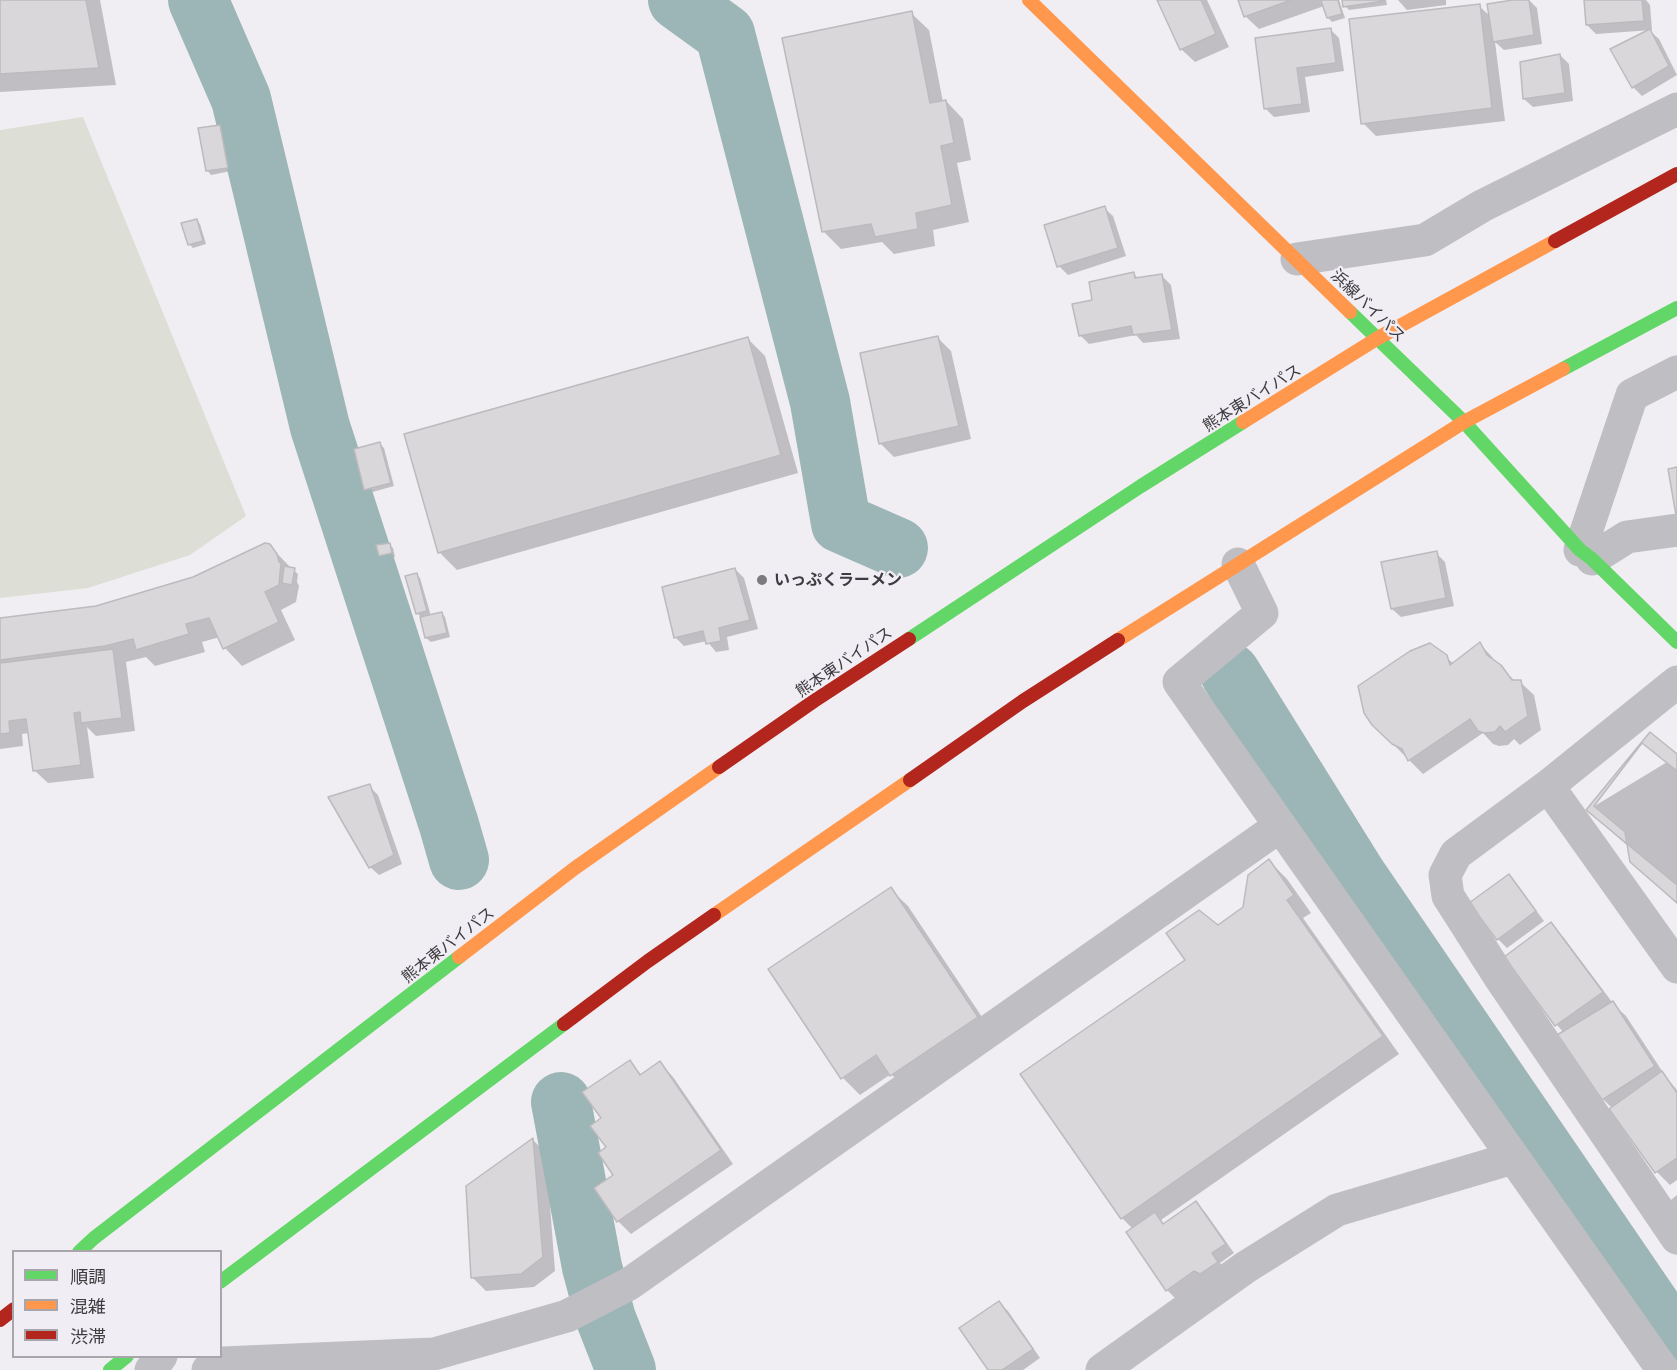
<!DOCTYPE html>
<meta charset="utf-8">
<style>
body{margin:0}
#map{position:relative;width:1677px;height:1370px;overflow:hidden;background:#f1eef3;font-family:Lato,"Noto Sans JP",sans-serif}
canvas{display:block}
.legend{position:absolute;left:12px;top:1250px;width:210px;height:108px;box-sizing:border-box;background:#f1edf4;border:2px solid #a9a6ab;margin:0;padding:8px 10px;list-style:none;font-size:18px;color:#3d3b3e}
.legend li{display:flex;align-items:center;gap:12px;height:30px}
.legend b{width:30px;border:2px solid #a9a6ab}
</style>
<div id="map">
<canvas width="1677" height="1370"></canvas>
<ul class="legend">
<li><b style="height:8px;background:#63d668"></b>順調</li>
<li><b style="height:8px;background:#ff974d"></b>混雑</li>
<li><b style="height:8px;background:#b3261e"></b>渋滞</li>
</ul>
</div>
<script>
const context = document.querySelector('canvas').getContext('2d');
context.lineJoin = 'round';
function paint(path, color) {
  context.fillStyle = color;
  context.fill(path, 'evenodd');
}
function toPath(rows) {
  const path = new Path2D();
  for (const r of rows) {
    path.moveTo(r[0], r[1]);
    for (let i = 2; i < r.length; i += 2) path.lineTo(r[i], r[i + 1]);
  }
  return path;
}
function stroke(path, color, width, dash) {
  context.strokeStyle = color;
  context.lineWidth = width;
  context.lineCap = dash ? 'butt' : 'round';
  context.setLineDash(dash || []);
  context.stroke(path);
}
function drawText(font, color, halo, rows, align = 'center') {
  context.font = font + ' Lato,"Noto Sans JP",sans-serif';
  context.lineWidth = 4.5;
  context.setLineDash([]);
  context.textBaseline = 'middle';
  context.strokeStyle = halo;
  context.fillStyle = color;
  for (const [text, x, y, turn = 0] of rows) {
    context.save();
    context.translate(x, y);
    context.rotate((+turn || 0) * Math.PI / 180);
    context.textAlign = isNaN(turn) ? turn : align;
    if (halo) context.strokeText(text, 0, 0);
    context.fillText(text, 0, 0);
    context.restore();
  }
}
const green = toPath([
 [83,117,246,516,190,555,88,588,0,598,0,130]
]);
const shadow = toPath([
 [0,0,100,0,116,85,0,92],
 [1159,0,1207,0,1229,47,1195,62,1181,49],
 [1239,0,1339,0,1345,18,1332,22,1328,18,1324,6,1259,29,1245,16],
 [1343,0,1386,0,1387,5,1349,10,1345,6],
 [1398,0,1446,0,1446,5,1407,10],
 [1523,0,1529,0,1537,8,1542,44,1504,50,1495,42,1505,121,1376,136,1363,123,1479,6,1491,17],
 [1586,0,1646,0,1650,5,1652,30,1596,34,1587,25],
 [911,13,929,30,943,102,946,101,963,119,971,160,957,163,969,222,933,230,935,246,894,254,882,242,841,249,823,231],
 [1330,29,1339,38,1344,71,1305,77,1310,112,1274,117,1265,108,1257,39],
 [1650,31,1659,39,1677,75,1642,96,1633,87],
 [1560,55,1569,64,1573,101,1533,107,1524,99],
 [219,126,223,130,231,171,211,175,207,170],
 [1104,208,1113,216,1126,256,1068,275,1059,266],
 [196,220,200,224,206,244,193,248,189,244],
 [1133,273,1139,279,1162,276,1171,285,1180,339,1143,343,1136,335,1089,344,1080,335,1094,301],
 [938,338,951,351,971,439,894,457,881,444,862,354],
 [748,339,765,356,798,473,457,570,439,552],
 [380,444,384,448,394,486,369,493,365,489],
 [389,544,393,548,395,557,384,560,380,555],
 [269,545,292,569,298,574,297,582,299,586,296,602,281,610,295,640,242,666,225,648,220,637,202,642,205,652,155,666,146,657,126,662,135,731,96,736,87,727,94,778,48,783,34,770,29,733,22,734,23,746,0,749,0,620,96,607,193,578],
 [1436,553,1445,562,1454,606,1401,617,1392,609],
 [735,569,744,578,758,629,727,637,729,650,716,652,707,641,684,646,675,637],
 [416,574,420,578,431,616,441,613,445,617,450,637,431,642,426,638,422,618,417,613],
 [1480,644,1493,658,1496,663,1515,681,1520,682,1534,695,1541,730,1520,745,1514,739,1508,745,1499,746,1493,744,1483,733,1423,774,1387,738,1446,657,1454,664],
 [1677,756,1677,904,1632,862,1629,847,1606,827,1588,810],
 [369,786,378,795,402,864,379,875,370,867],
 [1269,861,1287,879,1311,913,1303,918,1399,1054,1161,1220,1164,1225,1196,1203,1205,1212,1234,1253,1220,1263,1225,1271,1175,1298,1167,1290,1133,1229,1122,1218,1187,960,1218,927,1245,908],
 [1509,876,1517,885,1544,921,1507,948,1498,939],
 [890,889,908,906,994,1035,909,1092,891,1074,860,1095,843,1078],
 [1551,924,1564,938,1615,1006,1626,1016,1666,1077,1677,1090,1677,1180,1670,1185,1657,1172,1611,1109,1612,1108,1603,1099,1564,1033,1557,1025,1506,958],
 [629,1062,642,1075,660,1063,673,1077,733,1164,631,1234,618,1221,615,1176,608,1148,603,1119],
 [533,1140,546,1153,555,1271,534,1287,486,1291,473,1278],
 [1677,1195,1677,1218,1666,1204],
 [999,1303,1008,1311,1040,1358,1023,1370,990,1370]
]);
const river = toPath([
 [198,0,241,99,320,427,449,825,459,860],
 [678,0,725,34,820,402,841,523,898,548],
 [1230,673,1356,875,1677,1345],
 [561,1102,592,1267,606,1319,626,1370]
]);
const building = toPath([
 [0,0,86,0,99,68,0,74,0,0],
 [1157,0,1201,0,1216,34,1180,50,1157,0],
 [1238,0,1291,0,1244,17,1238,0],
 [1323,0,1338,0,1342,14,1327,18,1321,1,1323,0],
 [1342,0,1383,0,1384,1,1343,7,1342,0],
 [1513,0,1529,0,1534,35,1493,42,1487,4,1513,0],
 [1584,0,1642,0,1644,21,1586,25,1584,0],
 [1480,4,1492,108,1361,124,1349,19,1480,4],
 [912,11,930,103,946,100,954,143,941,146,952,205,916,213,918,229,875,237,871,224,822,232,782,38,912,11],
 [1331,28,1336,63,1297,68,1302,104,1264,109,1255,38,1331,28],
 [1650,29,1669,66,1632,88,1610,49,1650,29],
 [1560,54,1565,93,1523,99,1520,62,1560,54],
 [220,125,228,168,206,171,198,128,220,125],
 [1105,206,1118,248,1057,267,1044,225,1105,206],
 [197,219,203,241,188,245,181,223,197,219],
 [1134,272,1135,278,1162,274,1172,330,1133,335,1131,326,1079,336,1072,304,1092,300,1089,282,1134,272],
 [938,336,959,426,879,444,860,353,938,336],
 [748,337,781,455,438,553,404,434,748,337],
 [380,442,391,483,364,490,354,449,380,442],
 [1677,467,1677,515,1676,515,1668,469,1677,467],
 [265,543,270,544,277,554,279,562,281,563,279,585,265,592,279,622,223,649,209,618,186,624,189,634,136,650,133,639,105,646,0,660,0,618,96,606,193,577,265,543],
 [390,543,392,553,379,556,376,545,390,543],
 [1437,551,1446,598,1391,609,1381,562,1437,551],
 [284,566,295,568,292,585,282,583,284,566],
 [735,568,750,620,719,628,721,641,706,644,703,631,674,638,662,587,735,568],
 [417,573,427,611,416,614,405,576,417,573],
 [442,612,447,633,425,638,420,617,442,612],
 [1480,642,1487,655,1501,665,1512,680,1521,680,1528,716,1505,732,1500,726,1495,732,1484,733,1478,731,1470,719,1408,761,1402,749,1392,744,1372,725,1364,713,1358,686,1410,651,1430,643,1447,655,1450,665,1480,642],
 [113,649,122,718,81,723,80,712,74,713,81,765,33,771,26,719,9,721,10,733,0,734,0,663,113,649],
 [1650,732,1677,754,1677,885,1586,810,1650,732],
 [1642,743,1677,771,1677,903,1630,862,1625,832,1594,806,1642,743],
 [370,784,394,855,369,868,328,797,370,784],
 [1269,859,1294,895,1287,900,1383,1036,1121,1219,1020,1074,1185,960,1166,933,1199,910,1218,925,1243,907,1248,875,1269,859],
 [1509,874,1536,911,1497,940,1469,903,1509,874],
 [891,887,978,1017,890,1076,876,1055,841,1079,768,969,891,887],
 [1551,922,1603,992,1555,1026,1504,957,1551,922],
 [1613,1001,1655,1066,1602,1100,1557,1035,1613,1001],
 [630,1060,640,1075,660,1061,721,1150,617,1222,594,1188,613,1175,598,1153,606,1147,590,1126,601,1118,582,1092,630,1060],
 [1662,1071,1677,1093,1677,1158,1655,1173,1609,1109,1662,1071],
 [533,1138,543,1257,521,1274,471,1278,466,1186,533,1138],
 [1196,1201,1226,1244,1212,1253,1218,1262,1200,1274,1194,1271,1166,1291,1126,1232,1155,1212,1163,1224,1196,1201],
 [999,1301,1033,1349,1002,1370,988,1370,959,1328,999,1301]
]);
const street = toPath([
 [1297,259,1425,240,1482,206,1677,109],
 [1580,550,1632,395,1677,372],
 [1592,559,1627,537,1677,530],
 [1238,564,1262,613,1179,682,1663,1370],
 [1677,682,1548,786,1456,854,1445,875,1448,896,1499,976,1677,1238],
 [1548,786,1677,967],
 [151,1370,161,1356],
 [208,1370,223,1363,434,1354,567,1316,629,1284,1280,826],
 [1102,1370,1246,1267,1337,1210,1513,1158]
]);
const fast = toPath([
 [1350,312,1464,422,1580,550,1592,559,1677,642],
 [1563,369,1677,308],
 [909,639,1141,486,1243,422],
 [79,1252,94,1238,459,957],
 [220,1282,564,1024],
 [110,1370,127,1356]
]);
const slow = toPath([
 [1029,0,1350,312],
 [1243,422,1378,338,1555,241],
 [1118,640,1464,422,1563,369],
 [714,915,910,780],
 [459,957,575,868,719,767]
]);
const jam = toPath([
 [1555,241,1677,174],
 [719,767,814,701,909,639],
 [910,780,1023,701,1118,640],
 [564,1024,648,961,714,915],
 [0,1320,14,1309]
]);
const markers = [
 [762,580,6,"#7c7a7d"]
];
const streetNames = [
 ["浜線バイパス",1368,306,44],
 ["熊本東バイパス",1252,398,-32],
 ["熊本東バイパス",844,662,-34],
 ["熊本東バイパス",448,945,-38]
];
const poiNames = [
 ["いっぷくラーメン",774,580]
];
paint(green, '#dddfd6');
paint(shadow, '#0003');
stroke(river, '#9cb5b6', 60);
paint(building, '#d9d7da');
stroke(building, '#bcbabd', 1.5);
stroke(street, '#bebec3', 33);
stroke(fast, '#63d668', 14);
stroke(slow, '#ff974d', 14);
stroke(jam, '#b3261e', 14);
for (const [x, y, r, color] of markers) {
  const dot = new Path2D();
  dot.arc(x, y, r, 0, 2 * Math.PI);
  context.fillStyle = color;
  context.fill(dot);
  stroke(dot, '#f1edf4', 2);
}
drawText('16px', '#3d3b3e', '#f1edf4', streetNames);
drawText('bold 16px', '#3d3b3e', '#f1edf4', poiNames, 'left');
</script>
